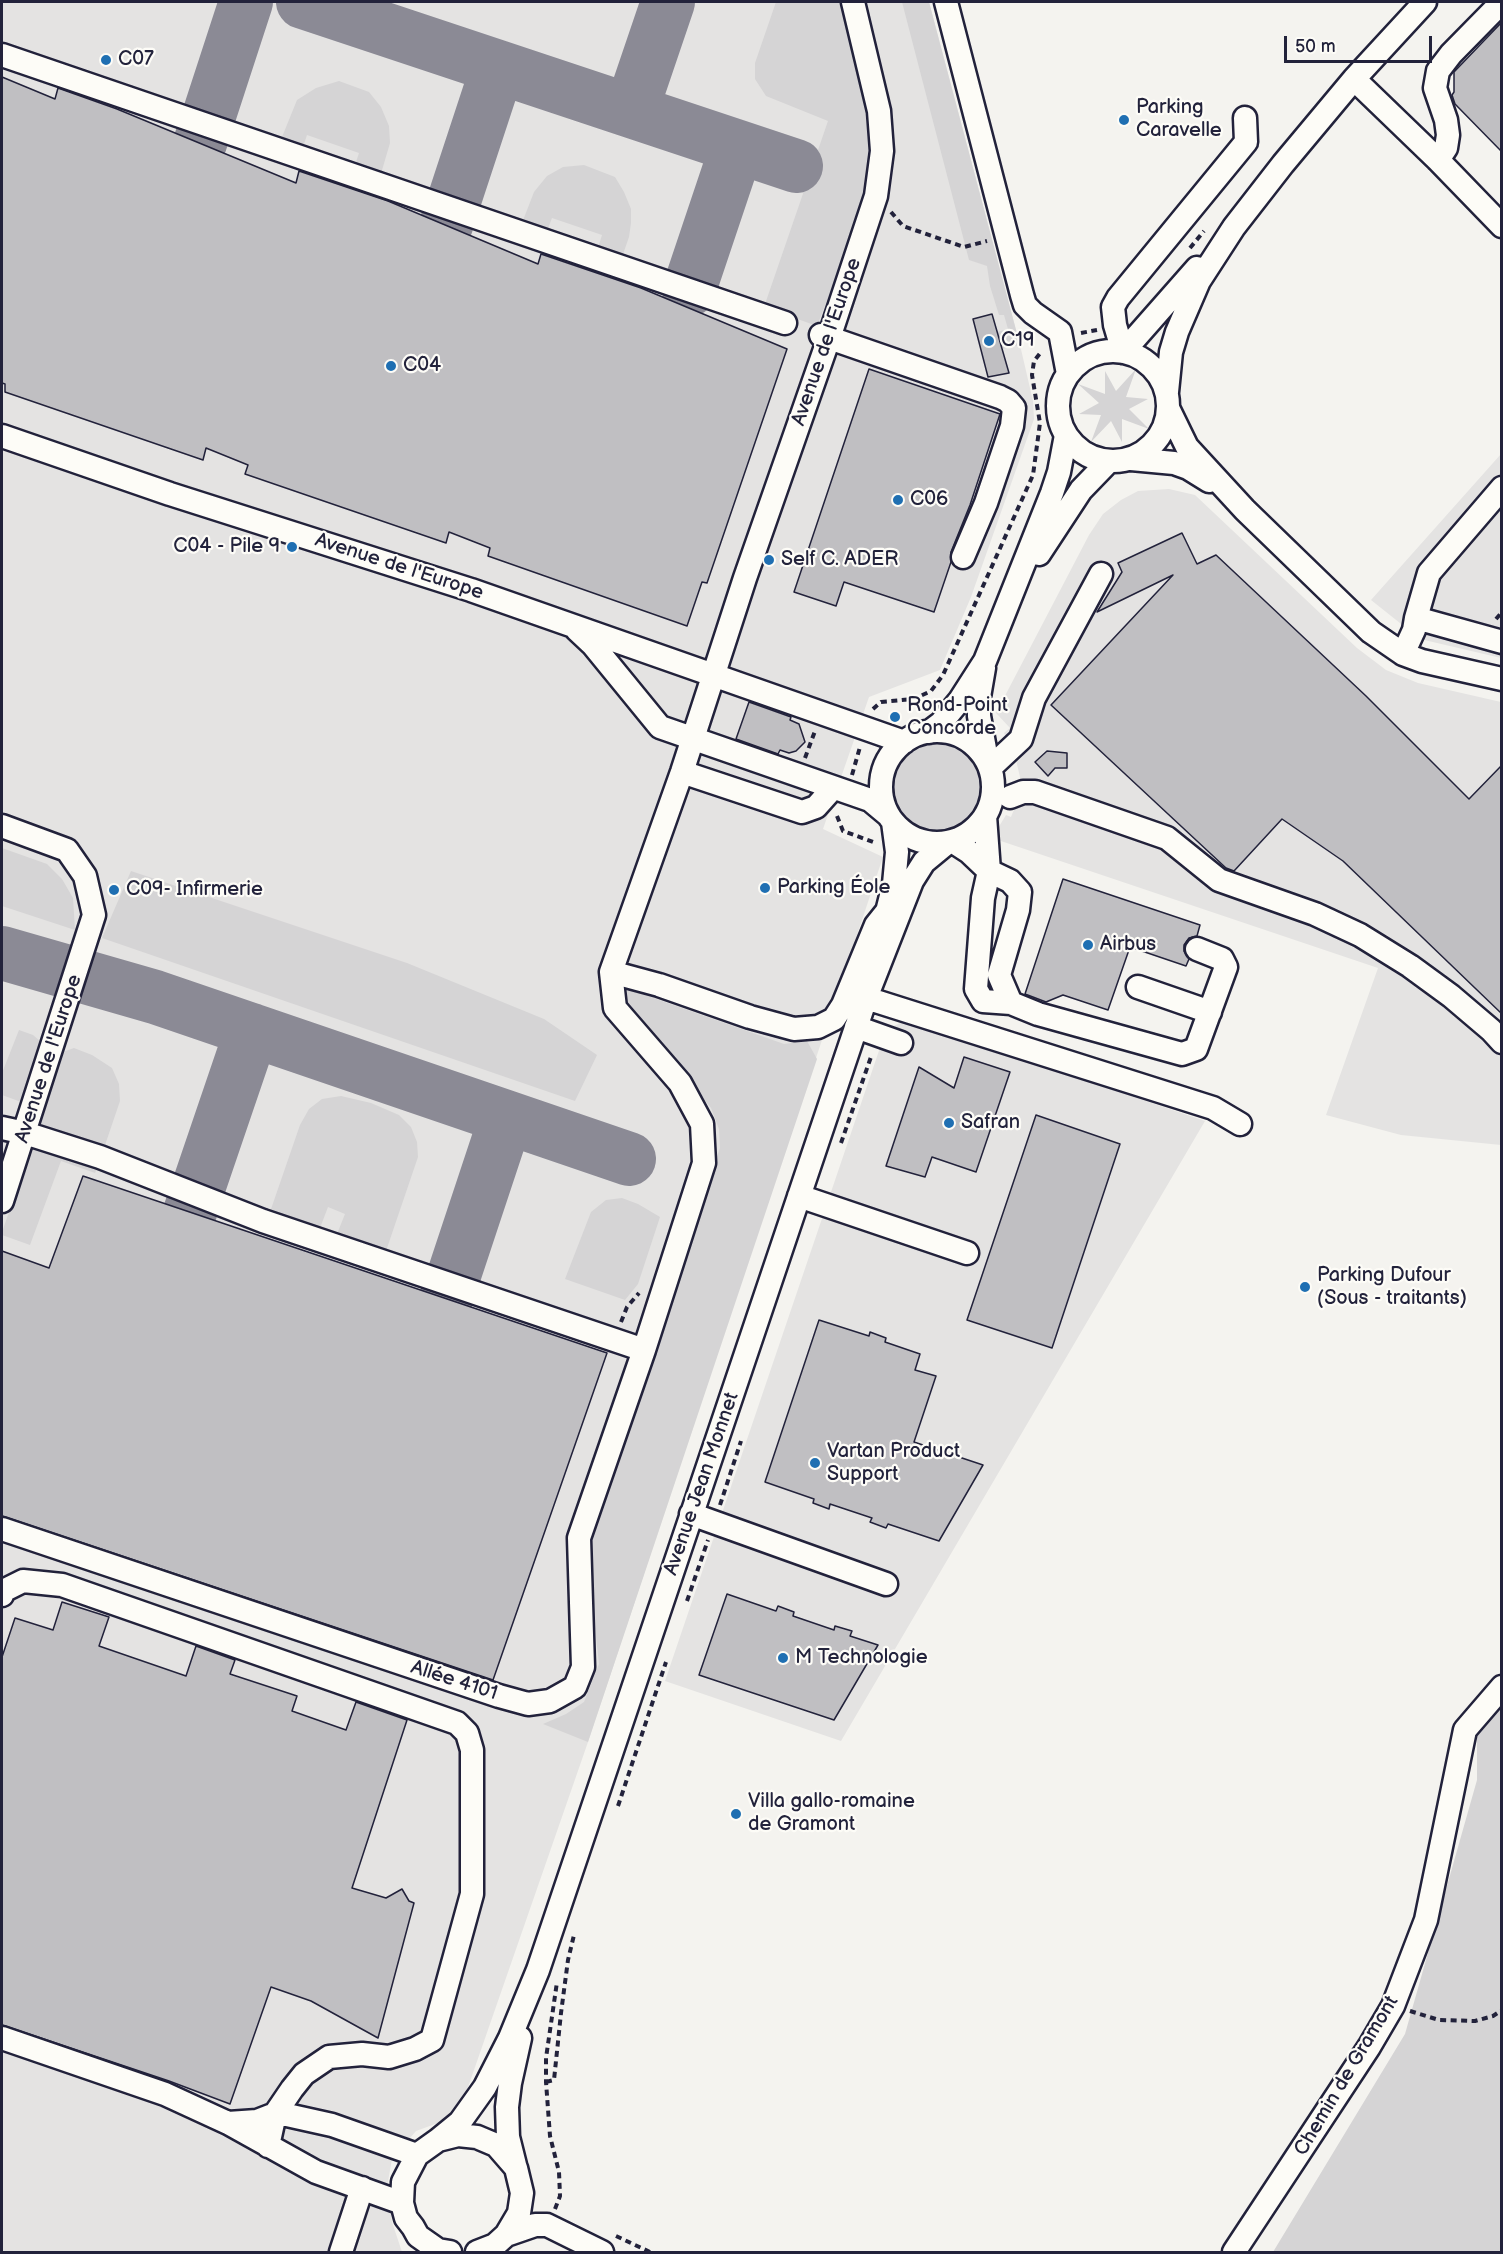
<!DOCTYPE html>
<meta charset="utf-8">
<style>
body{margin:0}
#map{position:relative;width:1503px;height:2254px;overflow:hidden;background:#f4f3ef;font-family:"Balsamiq Sans",sans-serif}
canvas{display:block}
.frame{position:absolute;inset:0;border:3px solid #22223b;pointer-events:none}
.scale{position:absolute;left:1284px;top:36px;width:148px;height:27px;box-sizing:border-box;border:3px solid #22223b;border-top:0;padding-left:8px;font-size:18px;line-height:21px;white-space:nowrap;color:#22223b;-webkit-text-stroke:4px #fdfcf7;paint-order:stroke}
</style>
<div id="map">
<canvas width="1503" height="2254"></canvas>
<div class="frame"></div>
<div class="scale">50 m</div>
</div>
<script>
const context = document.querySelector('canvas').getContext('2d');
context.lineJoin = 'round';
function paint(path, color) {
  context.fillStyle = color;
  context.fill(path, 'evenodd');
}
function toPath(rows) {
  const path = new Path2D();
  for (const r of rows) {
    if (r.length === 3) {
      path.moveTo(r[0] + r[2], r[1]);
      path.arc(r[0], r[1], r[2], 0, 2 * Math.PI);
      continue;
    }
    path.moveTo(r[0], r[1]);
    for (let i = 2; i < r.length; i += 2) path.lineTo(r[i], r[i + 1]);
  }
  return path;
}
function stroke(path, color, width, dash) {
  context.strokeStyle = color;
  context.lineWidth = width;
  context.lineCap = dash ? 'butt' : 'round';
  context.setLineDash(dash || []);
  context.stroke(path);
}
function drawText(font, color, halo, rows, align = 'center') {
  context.font = font + ' "Balsamiq Sans",sans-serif';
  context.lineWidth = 4.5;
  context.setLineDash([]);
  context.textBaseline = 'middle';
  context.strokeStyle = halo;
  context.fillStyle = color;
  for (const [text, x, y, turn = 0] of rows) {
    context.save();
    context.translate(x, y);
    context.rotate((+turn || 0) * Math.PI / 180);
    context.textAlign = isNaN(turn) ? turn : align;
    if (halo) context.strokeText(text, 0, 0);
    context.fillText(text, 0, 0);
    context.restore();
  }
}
const built = toPath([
 [2,2,929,2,1020,345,1033,401,1034,419,971,597,940,670,869,697,823,829,883,857,588,1742,466,2093,454,2111,438,2123,416,2131,392,2159,387,2187,392,2222,402,2252,2,2252],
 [1501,454,1501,658,1420,639,1371,600],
 [1169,489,1195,495,1357,648,1386,670,1418,683,1501,702,1501,1145,1401,1135,1326,1115,1378,968,992,838,1006,815,1011,817,1019,797,1020,777,1015,756,1004,733,1010,728,996,713,1089,535,1103,514,1121,500,1138,491],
 [906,1020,1205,1121,841,1741,665,1681,886,1030]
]);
const green = toPath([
 [776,2,840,2,863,86,871,139,871,170,862,211,817,326,764,307,828,121,766,96,755,79,755,63],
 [902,2,929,2,1020,345,1002,349,997,332,1008,329,1004,315,999,315,990,286,987,266,969,260],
 [339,81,369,92,381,107,389,126,390,143,380,177,354,168,359,153,307,135,302,150,280,142,297,100,316,88],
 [584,165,615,177,624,192,631,209,631,223,629,237,622,257,598,248,602,235,552,218,547,231,522,223,534,192,547,176,563,167],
 [1136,369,1126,397,1148,399,1129,409,1149,429,1122,419,1122,442,1111,421,1091,442,1101,415,1079,414,1099,403,1078,384,1105,394,1105,371,1116,391],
 [937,788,44],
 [2,848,47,864,62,879,73,898,75,930,2,906],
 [131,871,407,963,544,1019,597,1055,575,1101,102,938],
 [628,989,784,1044,807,1041,817,1059,588,1742,543,1724,566,1714,584,1702,599,1664,587,1556,597,1511,720,1148,719,1129,711,1108,621,996,625,997],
 [19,1030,33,1035,41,1042,42,1048,24,1103,2,1095,2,1073],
 [74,1048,92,1055,112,1068,119,1084,120,1101,103,1151,41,1129,40,1124,63,1052],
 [341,1096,371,1103,399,1115,411,1127,417,1142,418,1157,386,1251,337,1234,345,1214,328,1207,320,1228,270,1212,300,1125,309,1109,322,1099],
 [33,1144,98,1166,95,1173,61,1161,30,1245,2,1235,2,1232],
 [622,1198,638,1204,660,1217,638,1284,625,1300,565,1279,591,1212,606,1200],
 [1501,1694,1501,2252,1273,2252,1405,2034,1477,1780,1477,1723]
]);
const taxiway = toPath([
 [303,2,796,166],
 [631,111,668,2],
 [200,143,246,2],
 [446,225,498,67],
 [689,290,737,147],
 [2,953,155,997,629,1159],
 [190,1212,252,1030],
 [446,1299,506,1118]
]);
const building = toPath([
 [1502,22,1502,152,1455,104,1452,95,1454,92,1454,72,1502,22],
 [2,77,55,99,58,88,117,109,296,183,299,171,388,201,538,264,541,254,641,288,787,349,707,583,702,582,687,626,488,556,490,548,449,532,446,543,245,474,248,465,206,448,203,460,5,392,5,384,2,383,2,77],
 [992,314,1009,373,988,377,973,319,992,314],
 [869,369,1000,414,970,505,951,552,951,562,934,612,844,582,836,606,794,592,869,369],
 [1182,533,1197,564,1216,555,1366,696,1469,799,1502,765,1502,1014,1343,861,1282,819,1234,871,1226,868,1051,705,1173,575,1097,612,1122,572,1118,563,1182,533],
 [749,702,791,717,790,720,799,724,805,742,796,751,789,753,780,750,778,754,736,739,749,702],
 [1047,751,1067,753,1067,768,1055,768,1048,776,1035,762,1047,751],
 [1063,879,1200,925,1197,936,1189,938,1184,945,1184,951,1189,959,1186,966,1130,947,1108,1010,1063,995,1046,1002,1025,994,1063,879],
 [964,1057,1010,1072,976,1172,932,1157,925,1177,886,1166,919,1067,954,1088,964,1057],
 [1036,1115,1120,1144,1052,1348,967,1320,1036,1115],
 [83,1176,607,1353,493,1680,2,1516,2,1251,49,1268,83,1176],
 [819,1320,869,1336,870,1332,886,1338,885,1342,920,1354,915,1370,936,1376,914,1442,983,1465,939,1541,888,1524,886,1528,870,1522,872,1518,830,1504,829,1509,813,1503,814,1499,765,1482,819,1320],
 [727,1594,776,1611,778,1606,794,1612,793,1616,834,1630,835,1626,852,1631,850,1636,878,1645,834,1720,699,1675,727,1594],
 [62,1602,109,1617,99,1646,186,1676,196,1646,235,1660,230,1674,297,1696,292,1711,346,1730,356,1702,407,1720,352,1888,386,1898,402,1889,409,1901,414,1903,378,2038,311,2001,271,1987,230,2104,169,2081,2,2025,2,1657,15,1618,53,1630,62,1602]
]);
const path = toPath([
 [891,212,903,226,964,247,987,241],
 [1190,248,1204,231],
 [1081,333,1097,330],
 [1496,619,1502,612],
 [873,709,881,702,914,699,931,691,943,675,1033,475,1040,423,1032,375,1034,361,1042,351],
 [805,758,815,731],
 [852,775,860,747],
 [837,816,843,831,876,843],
 [841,1143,872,1054],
 [621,1322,627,1307,639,1293],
 [720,1505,741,1441],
 [687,1601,708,1540],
 [618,1806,666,1662],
 [1410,2011,1439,2020,1475,2021,1493,2016,1502,2010],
 [546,2082,554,2080,561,2013,568,1960,574,1935],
 [555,2209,560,2196,559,2172,550,2136,546,2082,546,2058,557,1982],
 [616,2236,650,2252]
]);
const minor = toPath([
 [946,2,1022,295,1025,305,1033,313,1060,332,1068,374],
 [2,55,785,323],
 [1354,79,1438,160,1502,226],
 [1438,160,1446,148,1448,135,1446,120,1435,88,1438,71,1451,54,1502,2],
 [821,335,1000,397,1008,401,1014,408,1012,426,986,503,963,557],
 [1113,406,55],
 [1123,352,1115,325,1113,307,1118,298,1246,142,1245,118],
 [1123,352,1197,268],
 [1167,392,1171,352,1177,332,1199,281,1234,227,1283,164,1354,79,1425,2],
 [1168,408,1187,447,1245,510,1371,632,1403,654,1422,661,1502,679],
 [2,436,170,494,471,590,904,742],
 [1131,459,1174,463,1188,468,1209,481],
 [1039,554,1081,490,1109,461],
 [1416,618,1429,573,1502,488],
 [577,630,593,645,660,727,870,800,888,815],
 [1403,654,1414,630,1416,618,1502,642],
 [984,668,979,697,979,716,987,760],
 [937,787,56],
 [929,732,941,723,960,700,985,661,1052,493,1059,472,1066,435],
 [990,768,1021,739,1034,698,1101,574],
 [682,772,802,812,816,807,833,788],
 [1010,797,1023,792,1035,792,1167,838,1219,880,1315,914,1360,935,1410,966,1451,996,1491,1030,1502,1042],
 [2,826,67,850,85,876,94,915,2,1201],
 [952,841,969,852,989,871,985,816],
 [887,912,894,884,897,852,893,822],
 [611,972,659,985,750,1017,794,1029,818,1027,834,1019,843,1005,876,925,888,910],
 [1138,987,1210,1012],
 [866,998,1213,1108,1240,1124],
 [1011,1003,999,975,1018,910,1020,892,1010,881,989,871,983,898,976,989,983,1001,1011,1003,1038,1014,1182,1054,1196,1049,1226,967,1222,959,1197,949],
 [856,1027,901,1043],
 [2,1128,25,1133,100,1157,263,1221,644,1350],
 [799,1196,967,1253],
 [691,1514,886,1584],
 [2,1529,499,1696,528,1704,550,1701,575,1687,583,1667,579,1538,644,1350,704,1163,702,1124,680,1083,615,1008,611,972,682,772,745,578,829,338,876,196,882,151,879,111,853,2],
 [2,1595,3,1591,23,1581,62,1585,457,1723,467,1733,472,1750,472,1894,432,2040,415,2049,389,2057,362,2054,329,2057,304,2074,292,2089,275,2114,268,2146],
 [2,2038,165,2094,228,2123],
 [438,2140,460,2122,485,2087,510,2038,538,1970,866,998,912,881,924,862,947,843],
 [515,2165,508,2137,507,2107,510,2083,520,2038],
 [402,2203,316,2172,228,2123,257,2121,275,2114,287,2115,332,2125,417,2155],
 [506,2235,535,2225,547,2225,602,2252],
 [341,2252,362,2188],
 [450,2252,438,2250,418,2236,413,2227,406,2218,402,2203,403,2182,417,2155,438,2140,458,2135,477,2137,496,2145,516,2168,522,2193,519,2213,506,2235,495,2245,477,2252],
 [1234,2252,1369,2047,1393,2006,1426,1920,1465,1730,1502,1687]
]);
const markers = [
 [106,60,6,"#1f6fb2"],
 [1124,120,6,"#1f6fb2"],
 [989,341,6,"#1f6fb2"],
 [391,366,6,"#1f6fb2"],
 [898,500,6,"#1f6fb2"],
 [292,547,6,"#1f6fb2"],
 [769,560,6,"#1f6fb2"],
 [895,717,6,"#1f6fb2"],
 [765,888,6,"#1f6fb2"],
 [114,890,6,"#1f6fb2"],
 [1088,945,6,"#1f6fb2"],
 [949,1123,6,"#1f6fb2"],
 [1305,1287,6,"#1f6fb2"],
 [815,1463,6,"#1f6fb2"],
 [783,1658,6,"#1f6fb2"],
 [736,1814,6,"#1f6fb2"]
];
const poiNames = [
 ["C07",118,60],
 ["Parking",1136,108],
 ["Caravelle",1136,131],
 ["C19",1001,341],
 ["C04",403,366],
 ["C06",910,500],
 ["C04 - Pile 9",280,547,"right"],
 ["Self C. ADER",781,560],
 ["Rond-Point",907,706],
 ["Concorde",907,729],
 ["Parking Éole",777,888],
 ["C09- Infirmerie",126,890],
 ["Airbus",1100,945],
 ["Safran",961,1123],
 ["Parking Dufour",1317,1276],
 ["(Sous - traitants)",1317,1299],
 ["Vartan Product",827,1452],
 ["Support",827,1475],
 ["M Technologie",795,1658],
 ["Villa gallo-romaine",748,1802],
 ["de Gramont",748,1825]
];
const streetNames = [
 ["Avenue de l'Europe",827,342,-71],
 ["Avenue de l'Europe",399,567,18],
 ["Avenue de l'Europe",49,1059,-72],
 ["Avenue Jean Monnet",702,1484,-71],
 ["Allée 4101",454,1681,18],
 ["Chemin de Gramont",1347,2076,-59]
];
paint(built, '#e4e3e2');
paint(green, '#d5d4d5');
stroke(taxiway, '#8b8a95', 54);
paint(building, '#c0bfc2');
stroke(building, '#22223b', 1.5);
stroke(minor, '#22223b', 27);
stroke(path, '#22223b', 4, [6, 4.5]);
stroke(minor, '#fdfcf7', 22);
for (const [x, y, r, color] of markers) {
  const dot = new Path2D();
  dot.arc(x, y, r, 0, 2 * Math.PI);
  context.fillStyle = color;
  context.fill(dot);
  stroke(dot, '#fdfcf7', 2);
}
drawText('20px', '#22223b', '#fdfcf7', poiNames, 'left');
drawText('20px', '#22223b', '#fdfcf7', streetNames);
</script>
